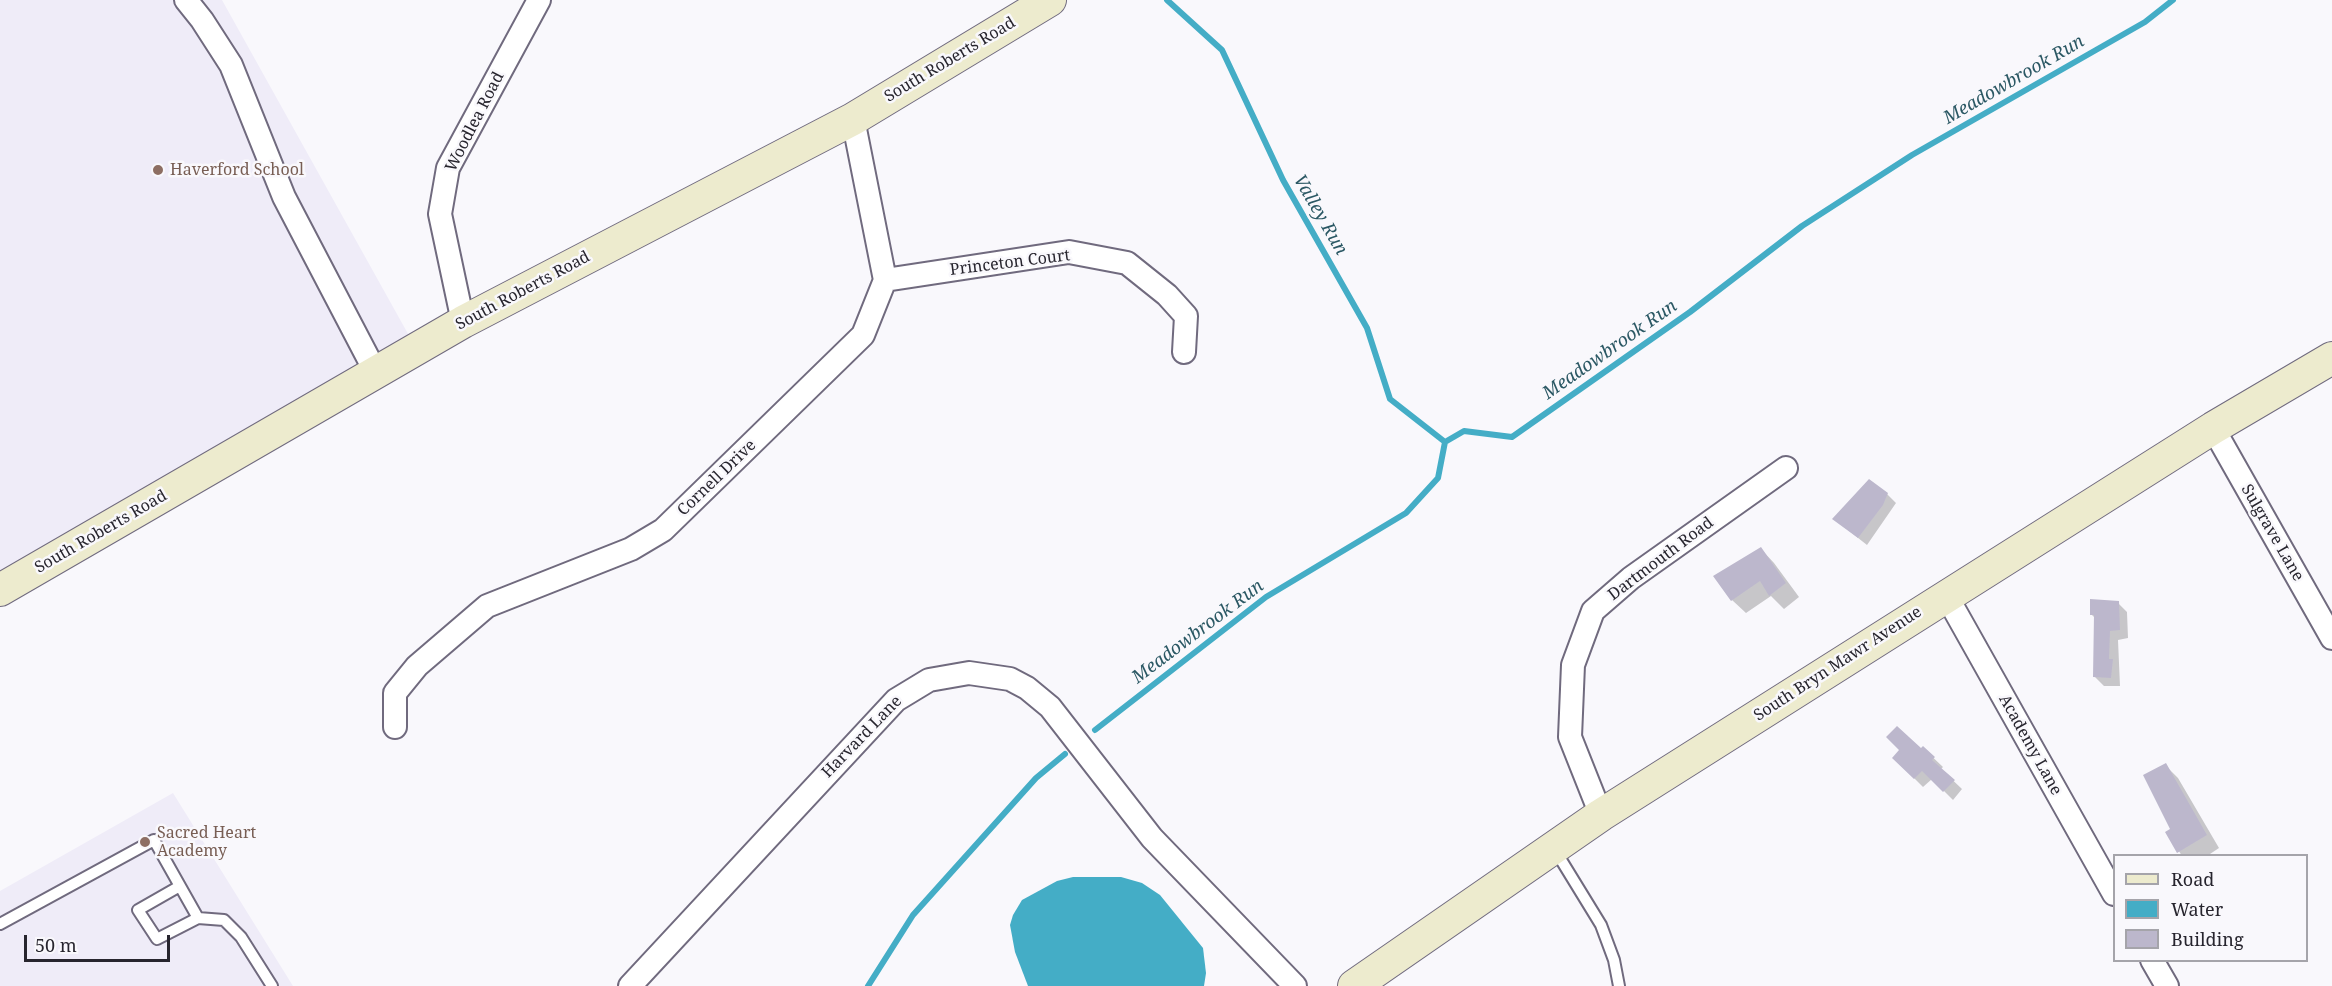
<!DOCTYPE html>
<style>
body{margin:0}
#map{position:relative;width:2332px;height:986px;overflow:hidden;background:#f9f8fc;font-family:"Noto Serif",serif}
canvas{display:block}
.legend{position:absolute;left:2113px;top:854px;width:195px;height:108px;box-sizing:border-box;background:#f9f8fc;border:2px solid #a5a4aa;margin:0;padding:8px 10px;list-style:none;font-size:18px;color:#27252e}
.legend li{display:flex;align-items:center;gap:12px;height:30px}
.legend b{width:30px;border:2px solid #a5a4aa}
.scale{position:absolute;left:24px;top:935px;width:146px;height:27px;box-sizing:border-box;border:3px solid #27252e;border-top:0;padding-left:8px;font-size:18px;line-height:21px;white-space:nowrap;color:#27252e;-webkit-text-stroke:4px #f9f8fc;paint-order:stroke}
</style>
<div id="map">
<canvas width="2332" height="986"></canvas>
<ul class="legend">
<li><b style="height:8px;background:#edebce"></b>Road</li>
<li><b style="height:16px;background:#44adc6"></b>Water</li>
<li><b style="height:16px;background:#bcb7cc"></b>Building</li>
</ul>
<div class="scale">50 m</div>
</div>
<script>
const context = document.querySelector('canvas').getContext('2d');
context.lineJoin = 'round';
function paint(path, color) {
  context.fillStyle = color;
  context.fill(path, 'evenodd');
}
function toPath(rows) {
  const path = new Path2D();
  for (const r of rows) {
    path.moveTo(r[0], r[1]);
    for (let i = 2; i < r.length; i += 2) path.lineTo(r[i], r[i + 1]);
  }
  return path;
}
function stroke(path, color, width, dash) {
  context.strokeStyle = color;
  context.lineWidth = width;
  context.lineCap = dash ? 'butt' : 'round';
  context.setLineDash(dash || []);
  context.stroke(path);
}
function drawText(font, color, halo, rows, align = 'center') {
  context.font = font + ' "Noto Serif",serif';
  context.lineWidth = 5;
  context.setLineDash([]);
  context.textBaseline = 'middle';
  context.strokeStyle = halo;
  context.fillStyle = color;
  for (const [text, x, y, turn = 0] of rows) {
    context.save();
    context.translate(x, y);
    context.rotate((+turn || 0) * Math.PI / 180);
    context.textAlign = isNaN(turn) ? turn : align;
    if (halo) context.strokeText(text, 0, 0);
    context.fillText(text, 0, 0);
    context.restore();
  }
}
const built = toPath([
 [0,0,222,0,412,341,0,573],
 [173,793,293,986,0,986,0,891]
]);
const water = toPath([
 [1073,877,1121,877,1142,883,1160,895,1203,948,1206,973,1204,986,1028,986,1015,952,1010,925,1013,915,1022,900,1057,881]
]);
const shadow = toPath([
 [1887,494,1896,503,1867,545,1834,519],
 [1761,549,1774,563,1799,597,1784,609,1771,596,1746,613,1732,600],
 [2118,603,2127,612,2128,638,2118,640,2120,686,2104,686,2095,677,2095,618,2091,614],
 [1923,748,1943,767,1941,769,1962,789,1953,800,1932,779,1923,787,1894,758],
 [2165,765,2178,778,2219,848,2207,856,2182,856,2167,832,2171,829]
]);
const stream = toPath([
 [1167,0,1222,50,1283,180,1367,328,1390,399,1445,442],
 [1095,730,1266,597,1406,513,1438,478,1445,442,1464,431,1512,437,1690,312,1802,226,1912,155,2145,22,2173,0],
 [868,986,913,915,1036,778,1065,754]
]);
const building = toPath([
 [1869,479,1888,493,1883,505,1858,538,1832,519],
 [1761,547,1786,583,1769,596,1760,581,1731,601,1713,576],
 [2090,599,2119,601,2120,630,2110,631,2109,659,2113,659,2111,678,2093,677,2094,615,2090,615],
 [1897,726,1921,748,1923,746,1935,757,1932,760,1955,780,1943,792,1922,771,1914,779,1892,758,1899,750,1886,737],
 [2166,763,2207,835,2177,853,2165,832,2170,829,2143,775]
]);
const lane = toPath([
 [1555,850,1601,925,1614,960,1619,986],
 [198,918,224,920,241,937,272,986],
 [0,924,154,840,198,918,157,939,138,910,180,886]
]);
const street = toPath([
 [186,0,202,20,231,65,284,197,376,373],
 [885,280,1069,252,1127,263,1167,295,1186,316,1184,352],
 [463,322,440,214,448,168,539,0],
 [2213,428,2332,638],
 [1946,595,2114,894],
 [395,727,395,693,417,666,487,606,631,549,663,530,863,335,885,280,853,119],
 [1601,815,1570,737,1573,665,1593,611,1631,578,1786,468],
 [2152,960,2167,986],
 [630,986,896,700,929,680,969,673,1010,679,1027,688,1050,707,1152,838,1295,986]
]);
const secondary = toPath([
 [0,590,463,322,853,119,1050,0],
 [1354,986,1601,815,2213,428,2332,358]
]);
const markers = [
 [158,170,6,"#8d6e63"],
 [145,842,6,"#8d6e63"]
];
const streetNames = [
 ["South Roberts Road",950,60,-31],
 ["Woodlea Road",475,122,-63],
 ["Princeton Court",1010,263,-7],
 ["South Roberts Road",523,291,-28],
 ["Cornell Drive",717,478,-44],
 ["South Roberts Road",101,532,-30],
 ["Sulgrave Lane",2272,533,60],
 ["Dartmouth Road",1661,559,-37],
 ["South Bryn Mawr Avenue",1838,664,-33],
 ["Harvard Lane",862,737,-46],
 ["Academy Lane",2030,745,61]
];
const educationNames = [
 ["Haverford School",170,170],
 ["Sacred Heart",157,833],
 ["Academy",157,851]
];
const waterNames = [
 ["Meadowbrook Run",2014,80,-30],
 ["Valley Run",1320,215,60],
 ["Meadowbrook Run",1610,350,-35],
 ["Meadowbrook Run",1198,632,-37]
];
paint(built, '#efecf8');
paint(water, '#44adc6');
paint(shadow, '#0003');
stroke(stream, '#44adc6', 6);
paint(building, '#bcb7cc');
stroke(lane, '#706a7e', 14);
stroke(street, '#706a7e', 26);
stroke(secondary, '#706a7e', 34);
stroke(lane, '#fff', 10);
stroke(street, '#fff', 22);
stroke(secondary, '#edebce', 32);
for (const [x, y, r, color] of markers) {
  const dot = new Path2D();
  dot.arc(x, y, r, 0, 2 * Math.PI);
  context.fillStyle = color;
  context.fill(dot);
  stroke(dot, '#f9f8fc', 2);
}
drawText('16px', '#27252e', '#f9f8fc', streetNames);
drawText('16px', '#785e54', '#f9f8fc', educationNames, 'left');
drawText('italic 18px', '#2b5864', '#f9f8fc', waterNames);
</script>
